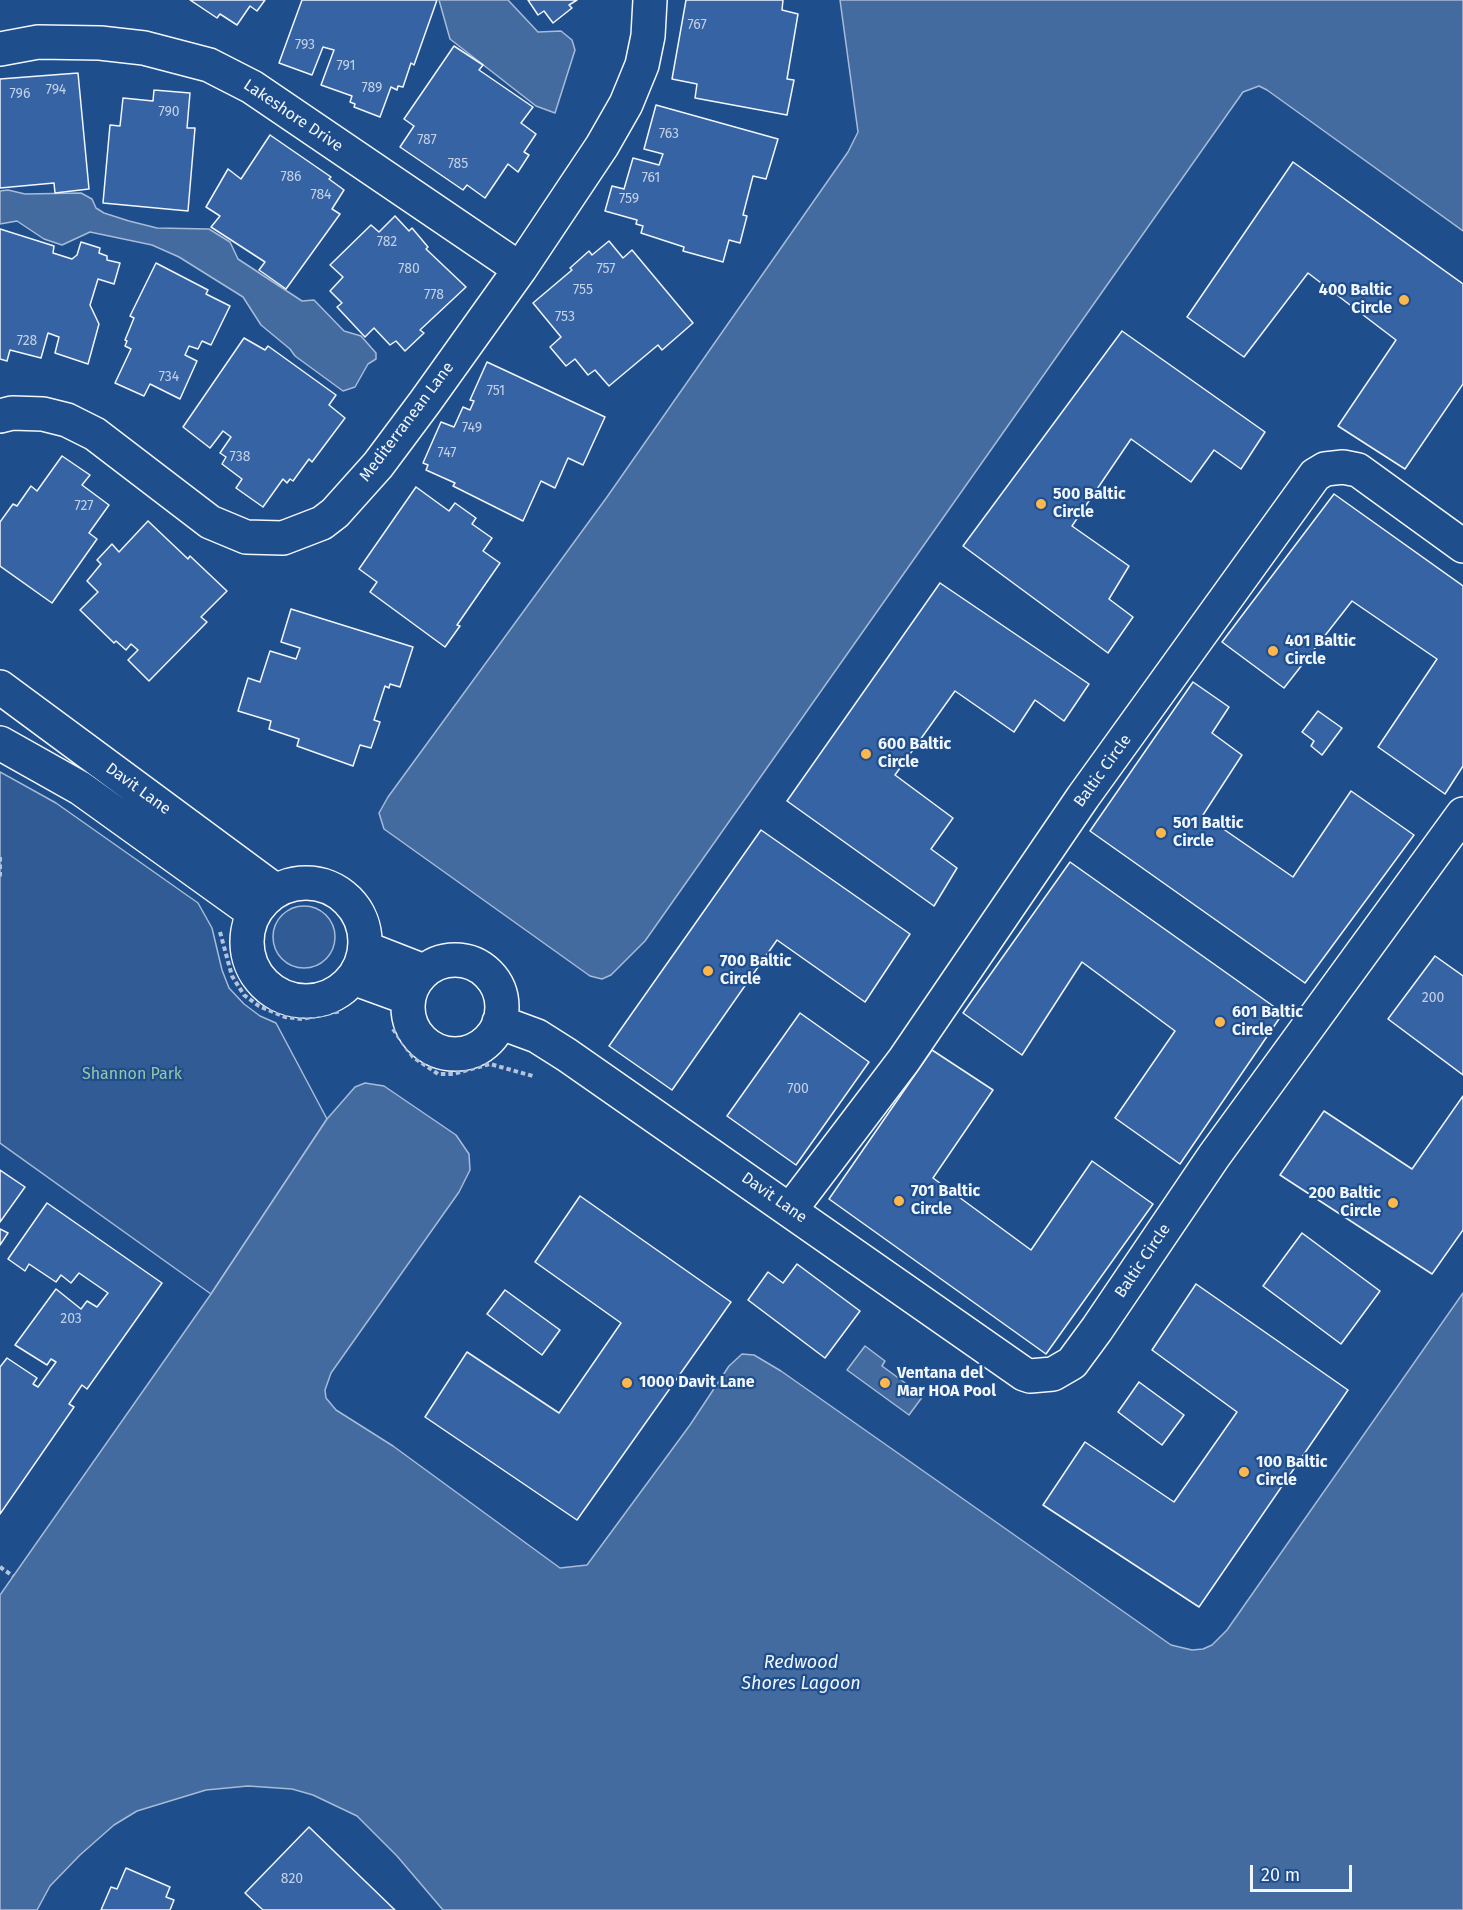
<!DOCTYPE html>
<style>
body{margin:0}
#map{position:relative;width:1463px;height:1910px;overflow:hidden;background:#1f4e8c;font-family:"Fira Sans",sans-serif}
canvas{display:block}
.scale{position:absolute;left:1250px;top:1865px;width:102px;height:27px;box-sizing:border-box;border:3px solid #f2f6ff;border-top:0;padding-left:8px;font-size:18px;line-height:21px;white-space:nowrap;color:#f2f6ff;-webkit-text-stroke:4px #1f4e8c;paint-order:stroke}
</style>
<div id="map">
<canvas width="1463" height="1910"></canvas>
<div class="scale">20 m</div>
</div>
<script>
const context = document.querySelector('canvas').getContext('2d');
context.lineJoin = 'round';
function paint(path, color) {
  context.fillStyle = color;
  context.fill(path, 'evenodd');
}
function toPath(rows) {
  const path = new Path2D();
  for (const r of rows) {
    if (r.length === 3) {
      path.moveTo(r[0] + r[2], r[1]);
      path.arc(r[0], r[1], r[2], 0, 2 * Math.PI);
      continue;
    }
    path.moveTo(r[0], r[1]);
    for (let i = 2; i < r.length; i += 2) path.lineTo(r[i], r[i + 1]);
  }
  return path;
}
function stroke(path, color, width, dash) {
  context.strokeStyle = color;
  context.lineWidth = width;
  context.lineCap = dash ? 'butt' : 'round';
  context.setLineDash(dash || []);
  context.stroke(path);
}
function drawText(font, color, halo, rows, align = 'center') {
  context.font = font + ' "Fira Sans",sans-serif';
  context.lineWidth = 4.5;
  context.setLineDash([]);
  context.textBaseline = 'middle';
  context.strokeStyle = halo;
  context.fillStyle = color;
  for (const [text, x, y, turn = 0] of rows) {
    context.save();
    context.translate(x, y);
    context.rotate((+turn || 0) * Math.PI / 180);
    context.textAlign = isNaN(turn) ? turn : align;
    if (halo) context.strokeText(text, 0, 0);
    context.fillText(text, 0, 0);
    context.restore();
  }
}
const green = toPath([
 [0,772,56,803,198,903,212,928,222,970,229,988,244,1004,260,1016,276,1023,327,1119,211,1294,0,1143,0,772],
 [304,937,31]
]);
const water = toPath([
 [439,0,508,0,538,32,561,31,572,40,575,50,555,113,536,106,450,39,439,0],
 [840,0,1463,0,1463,231,1267,90,1259,86,1243,92,645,941,611,975,602,979,590,976,384,829,379,813,388,797,607,497,848,152,858,132,840,0],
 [8,190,25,194,81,193,92,199,96,208,104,213,129,221,157,228,209,229,230,242,238,259,302,301,314,300,344,331,361,336,376,353,376,359,368,364,355,387,343,391,295,356,290,349,261,325,243,297,179,257,152,245,90,232,62,245,44,239,17,221,0,224,0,191,8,190],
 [365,1083,384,1086,456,1135,469,1154,470,1170,459,1192,331,1373,325,1390,326,1398,336,1410,393,1446,560,1568,587,1565,690,1425,729,1366,742,1354,754,1355,781,1371,1171,1645,1192,1650,1203,1649,1212,1645,1227,1630,1463,1293,1463,1910,443,1910,397,1856,357,1816,313,1795,292,1789,248,1786,206,1790,137,1811,114,1825,80,1855,50,1886,37,1910,0,1910,0,1595,211,1294,327,1119,355,1087,365,1083],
 [865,1346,885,1361,882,1366,923,1396,909,1415,847,1370,865,1346]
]);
const building = toPath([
 [190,0,265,0,257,11,250,6,237,25,220,14,217,18,190,0],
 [302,0,437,0,414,65,411,63,403,87,398,86,397,90,391,87,380,117,354,107,355,104,350,102,352,96,321,85,334,50,323,47,312,75,279,63,302,0],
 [528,0,577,0,569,5,572,8,553,23,544,11,538,15,528,0],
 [686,0,783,0,782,10,798,14,787,79,794,80,787,115,695,98,697,84,672,79,686,0],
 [454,46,483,65,479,70,533,107,521,123,536,134,524,152,529,155,518,172,508,164,485,198,467,185,463,190,400,147,414,126,404,119,454,46],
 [78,73,89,189,55,193,54,183,0,188,0,79,78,73],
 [154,90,190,93,187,128,195,128,188,211,103,203,110,125,120,126,123,98,153,101,154,90],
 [656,105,778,139,766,179,753,176,743,215,747,216,740,243,729,240,723,262,683,251,684,247,641,233,643,226,636,224,637,220,605,211,612,186,624,189,633,158,659,165,663,154,644,149,656,105],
 [270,135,331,177,329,179,344,190,332,209,340,214,286,289,259,270,265,262,211,227,220,216,206,207,228,169,241,179,270,135],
 [1293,162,1463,284,1463,384,1405,469,1338,426,1396,340,1308,273,1244,357,1187,317,1293,162],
 [395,216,409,231,412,228,428,247,426,249,466,287,420,330,424,333,405,351,396,341,390,345,374,328,365,337,337,307,342,303,330,291,343,277,330,265,371,225,379,232,395,216],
 [0,229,54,246,53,253,72,259,77,255,81,242,100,248,99,253,107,256,107,260,120,263,114,284,98,279,90,305,99,324,88,364,55,353,59,337,48,333,41,358,10,350,7,361,0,359,0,229],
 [609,241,623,258,632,250,693,323,662,350,658,345,609,386,595,370,588,375,575,359,566,366,550,347,561,337,533,303,572,270,570,268,589,251,592,255,609,241],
 [156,263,208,290,206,294,230,306,211,345,202,341,198,349,189,346,185,355,197,361,180,399,150,384,144,396,115,383,131,349,125,346,127,341,125,340,134,318,130,316,156,263],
 [1122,331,1265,432,1241,469,1214,450,1191,482,1131,439,1072,526,1129,566,1109,599,1133,617,1108,653,963,546,1122,331],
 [244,338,265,350,268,346,336,395,329,405,345,418,312,462,309,459,293,481,290,479,287,483,283,479,263,507,236,488,242,479,222,464,226,457,220,453,231,437,223,431,210,448,183,427,244,338],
 [487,362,605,417,583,465,568,458,555,488,541,481,523,521,453,486,455,483,426,470,428,465,423,463,441,422,454,427,463,407,470,410,474,401,470,400,487,362],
 [62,456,90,475,82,485,109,505,89,533,97,539,52,603,0,566,0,522,13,504,17,506,31,486,37,491,62,456],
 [416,487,449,511,455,503,476,518,472,524,492,538,483,551,500,563,457,625,460,626,445,647,370,592,377,582,359,569,416,487],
 [1334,494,1463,586,1463,766,1445,794,1378,747,1437,659,1352,601,1284,688,1222,642,1334,494],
 [148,521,188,559,190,556,227,591,201,617,207,622,149,681,128,660,138,650,131,644,126,650,116,641,114,643,80,610,98,592,87,581,101,564,97,560,112,544,119,552,148,521],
 [940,583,1089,684,1064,721,1035,700,1014,732,955,691,895,775,953,818,931,849,957,868,934,906,787,801,940,583],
 [291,609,413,647,400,687,390,684,389,688,385,686,374,720,380,722,371,748,360,745,353,766,297,746,299,739,269,729,271,721,238,711,248,678,260,682,270,651,296,659,300,648,281,642,291,609],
 [1193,682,1229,707,1212,733,1242,755,1203,815,1293,877,1351,791,1414,835,1305,983,1090,831,1193,682],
 [1318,711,1342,728,1322,755,1311,746,1314,741,1302,732,1318,711],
 [761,830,910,934,865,1002,777,940,672,1090,609,1046,761,830],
 [1070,862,1283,1013,1180,1164,1115,1118,1175,1031,1082,962,1022,1055,963,1013,1070,862],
 [1435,956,1463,976,1463,1075,1388,1019,1435,956],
 [800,1013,869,1062,796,1165,727,1116,800,1013],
 [932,1050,993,1090,933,1178,1031,1250,1092,1161,1153,1204,1046,1354,829,1199,932,1050],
 [1463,1096,1463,1230,1432,1274,1280,1175,1324,1111,1412,1169,1463,1096],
 [0,1170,25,1187,0,1222,0,1170],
 [580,1196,731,1302,577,1520,425,1417,467,1352,559,1413,621,1323,535,1262,580,1196],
 [47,1203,162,1283,87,1389,82,1385,69,1404,74,1407,0,1514,0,1367,7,1358,37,1378,33,1384,38,1387,56,1362,51,1359,47,1365,15,1345,56,1289,81,1309,87,1301,97,1307,108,1293,79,1273,71,1283,61,1275,56,1282,29,1264,25,1271,8,1259,47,1203],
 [0,1229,8,1233,0,1245,0,1229],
 [1302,1233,1380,1291,1341,1344,1263,1286,1302,1233],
 [797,1264,860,1311,825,1358,748,1300,768,1272,783,1283,797,1264],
 [1196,1284,1348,1390,1199,1607,1043,1505,1085,1442,1174,1502,1237,1412,1152,1350,1196,1284],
 [505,1290,560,1330,542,1355,487,1314,505,1290],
 [1139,1382,1184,1415,1162,1445,1118,1412,1139,1382],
 [309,1827,395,1910,263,1910,245,1893,309,1827],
 [126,1868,170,1887,166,1897,174,1900,170,1910,101,1910,111,1887,117,1889,126,1868]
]);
const path = toPath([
 [0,857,0,879],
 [220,932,232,976,244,995,259,1006,285,1017,302,1019,341,1011],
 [393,1029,413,1057,438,1074,453,1074,490,1064,533,1076],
 [0,1567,13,1576]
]);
const minor = toPath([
 [0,49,38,42,100,43,144,48,209,65,252,87,520,269],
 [0,416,12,413,43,414,67,420,95,434,210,522,246,537,283,538,322,523,335,513,378,465,425,402,520,269,602,146,626,104,642,65,648,36,650,0],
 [0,687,276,891],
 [0,743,80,788,254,913],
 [306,942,59],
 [365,948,424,971],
 [455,1007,47],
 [353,978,408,998],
 [499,1022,537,1036,567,1055,1024,1374,1030,1376,1053,1374,1072,1363,1097,1329,1214,1156,1463,814],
 [791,1209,904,1060,1083,797,1315,475,1325,469,1343,467,1358,470,1463,546]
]);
const markers = [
 [1404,300,6,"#ffb74d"],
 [1041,504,6,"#ffb74d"],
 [1273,651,6,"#ffb74d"],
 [866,754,6,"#ffb74d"],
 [1161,833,6,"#ffb74d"],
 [708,971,6,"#ffb74d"],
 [1220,1022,6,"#ffb74d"],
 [899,1201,6,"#ffb74d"],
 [1393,1203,6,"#ffb74d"],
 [627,1383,6,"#ffb74d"],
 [885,1383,6,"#ffb74d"],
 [1244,1472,6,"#ffb74d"]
];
const numberNames = [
 ["767",697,25],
 ["793",305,45],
 ["791",346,66],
 ["789",372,88],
 ["794",56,90],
 ["796",20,94],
 ["790",169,112],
 ["763",669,134],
 ["787",427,140],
 ["785",458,164],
 ["786",291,177],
 ["761",651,178],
 ["784",321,195],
 ["759",629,199],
 ["782",387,242],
 ["780",409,269],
 ["757",606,269],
 ["755",583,290],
 ["778",434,295],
 ["753",565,317],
 ["728",27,341],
 ["734",169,377],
 ["751",496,391],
 ["749",472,428],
 ["747",447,453],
 ["738",240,457],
 ["727",84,506],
 ["200",1433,998],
 ["700",798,1089],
 ["203",71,1319],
 ["820",292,1879]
];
const streetNames = [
 ["Lakeshore Drive",293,116,34],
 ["Mediterranean Lane",407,422,-53],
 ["Baltic Circle",1103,771,-54],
 ["Davit Lane",138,789,36],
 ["Davit Lane",774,1198,35],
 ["Baltic Circle",1143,1261,-56]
];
const poiNames = [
 ["400 Baltic",1392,291,"right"],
 ["Circle",1392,309,"right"],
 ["500 Baltic",1053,495],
 ["Circle",1053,513],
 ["401 Baltic",1285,642],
 ["Circle",1285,660],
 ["600 Baltic",878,745],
 ["Circle",878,763],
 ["501 Baltic",1173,824],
 ["Circle",1173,842],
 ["700 Baltic",720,962],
 ["Circle",720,980],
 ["601 Baltic",1232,1013],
 ["Circle",1232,1031],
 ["701 Baltic",911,1192],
 ["Circle",911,1210],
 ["200 Baltic",1381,1194,"right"],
 ["Circle",1381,1212,"right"],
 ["Ventana del",897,1374],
 ["Mar HOA Pool",897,1392],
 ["1000 Davit Lane",639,1383],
 ["100 Baltic",1256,1463],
 ["Circle",1256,1481]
];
const parkNames = [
 ["Shannon Park",132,1075]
];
const waterNames = [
 ["Redwood",801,1663],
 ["Shores Lagoon",801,1684]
];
paint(green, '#305b95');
stroke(green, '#a8bbd7', 1.5);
paint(water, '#446ba0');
stroke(water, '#a8bbd7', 1.5);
paint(building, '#3563a3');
stroke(building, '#f2f6ff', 1.5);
stroke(minor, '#f2f6ff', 36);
stroke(path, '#b3c4dc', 4, [4.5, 3]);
stroke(minor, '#1f4e8c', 33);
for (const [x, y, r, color] of markers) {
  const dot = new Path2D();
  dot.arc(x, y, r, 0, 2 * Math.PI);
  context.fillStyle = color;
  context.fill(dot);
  stroke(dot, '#1f4e8c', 2);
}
drawText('14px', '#c3d1e8', null, numberNames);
drawText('16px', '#f2f6ff', '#1f4e8c', streetNames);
drawText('bold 16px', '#f2f6ff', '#1f4e8c', poiNames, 'left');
drawText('16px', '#97c8a6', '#1f4e8c', parkNames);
drawText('italic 18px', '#f2f6ff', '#1f4e8c', waterNames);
</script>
